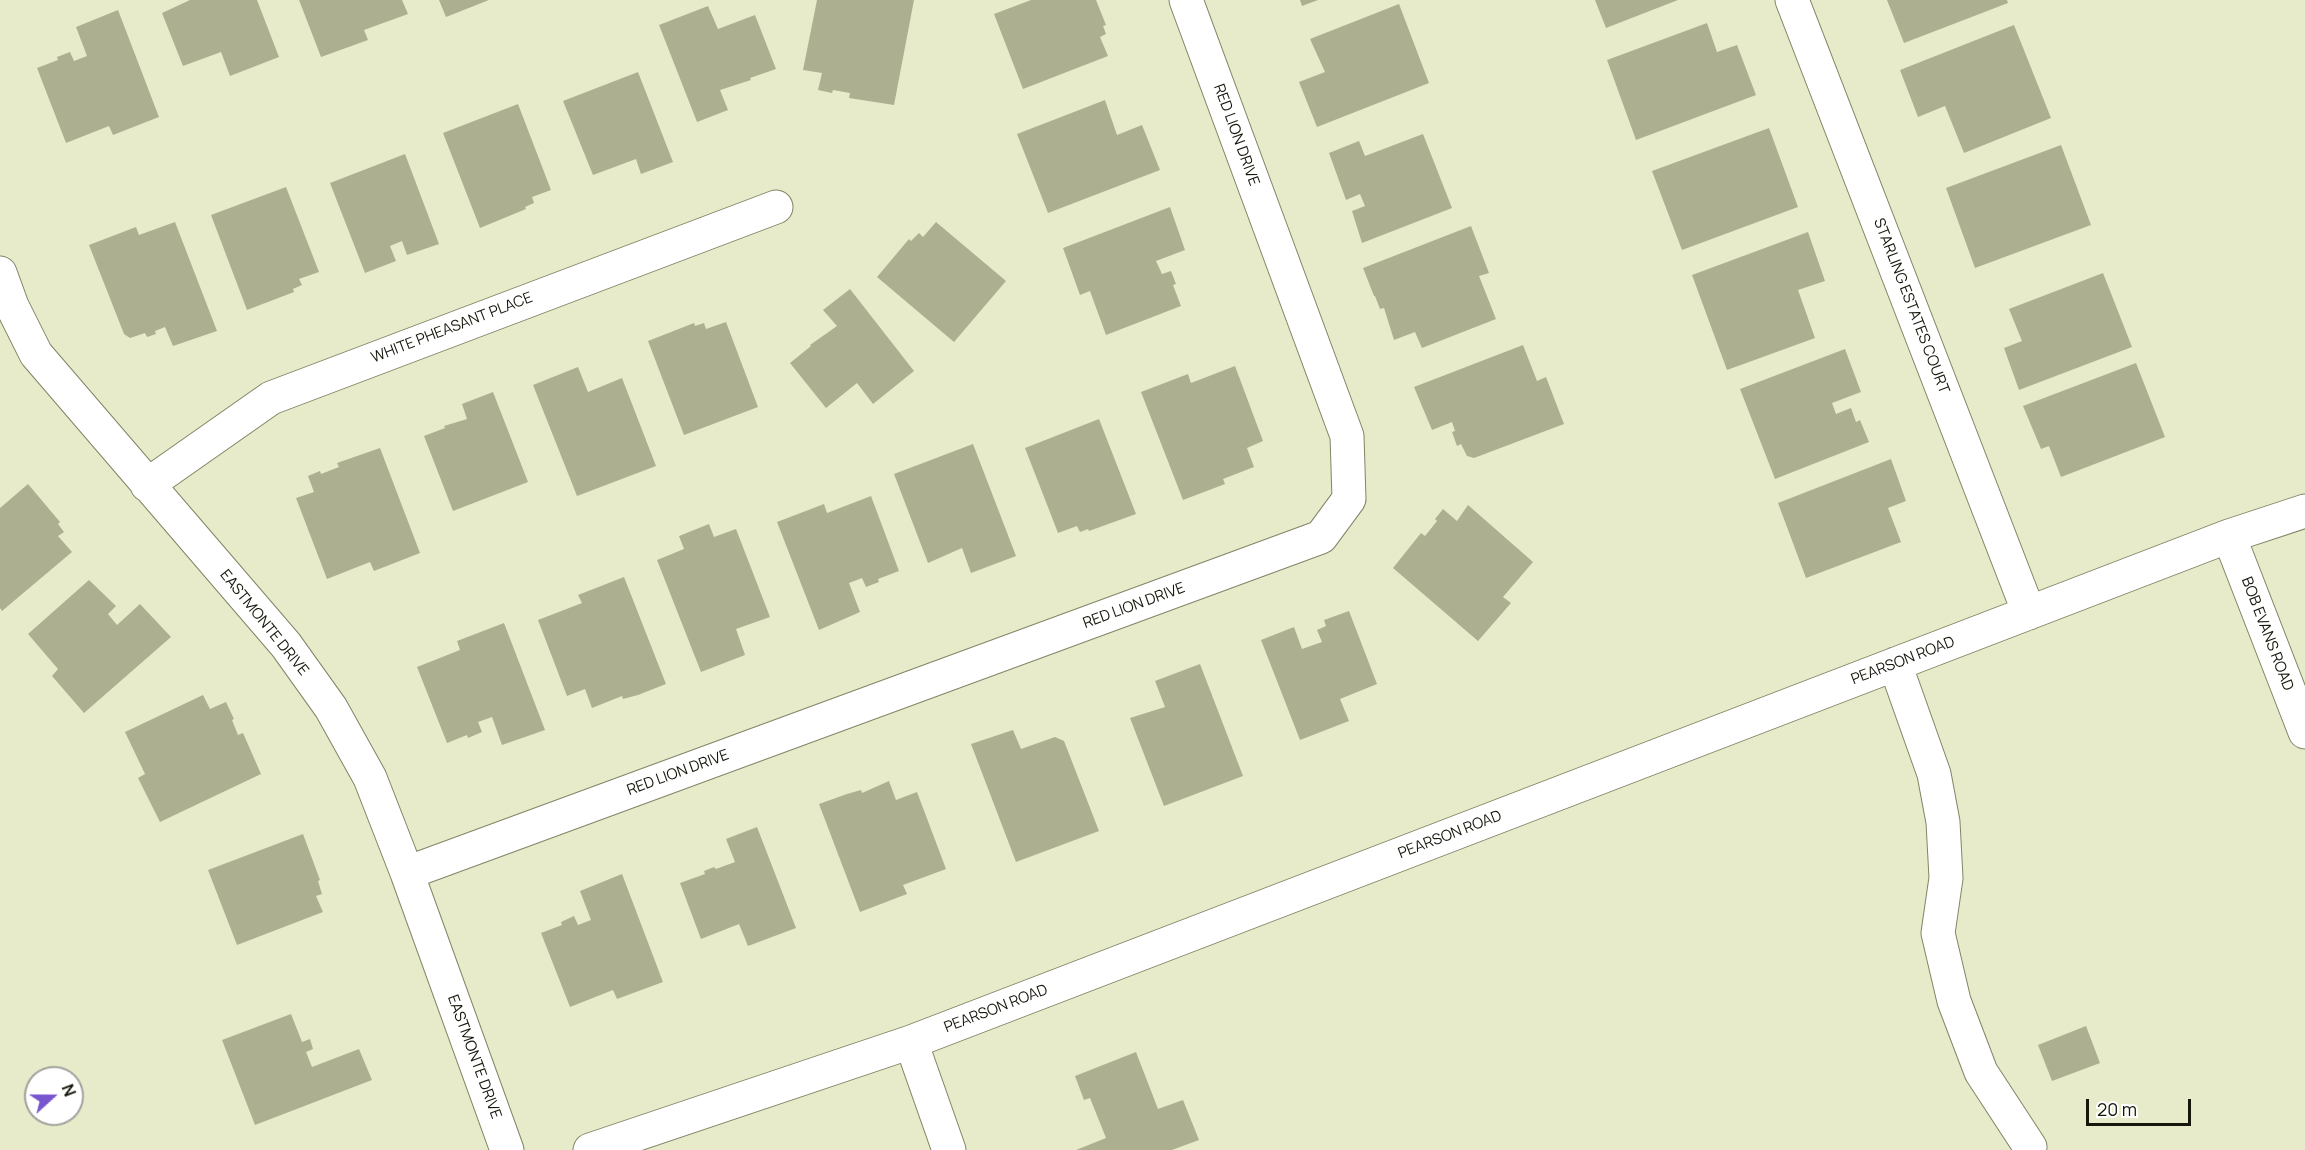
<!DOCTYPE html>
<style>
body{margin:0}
#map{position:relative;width:2305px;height:1150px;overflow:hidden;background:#e8ebca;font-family:Manrope,sans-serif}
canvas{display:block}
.north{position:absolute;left:24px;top:1066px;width:60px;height:60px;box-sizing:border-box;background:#fff;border:2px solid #a2a29d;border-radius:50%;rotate:69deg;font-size:16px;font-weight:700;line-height:24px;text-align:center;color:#16170b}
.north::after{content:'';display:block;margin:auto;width:21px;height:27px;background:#7756d0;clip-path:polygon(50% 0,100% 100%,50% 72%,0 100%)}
.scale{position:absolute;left:2086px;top:1099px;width:105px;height:27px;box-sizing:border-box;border:3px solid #16170b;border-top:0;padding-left:8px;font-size:18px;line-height:21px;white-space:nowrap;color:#16170b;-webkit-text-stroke:4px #fff;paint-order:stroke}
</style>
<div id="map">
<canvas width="2305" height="1150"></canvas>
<div class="north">N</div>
<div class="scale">20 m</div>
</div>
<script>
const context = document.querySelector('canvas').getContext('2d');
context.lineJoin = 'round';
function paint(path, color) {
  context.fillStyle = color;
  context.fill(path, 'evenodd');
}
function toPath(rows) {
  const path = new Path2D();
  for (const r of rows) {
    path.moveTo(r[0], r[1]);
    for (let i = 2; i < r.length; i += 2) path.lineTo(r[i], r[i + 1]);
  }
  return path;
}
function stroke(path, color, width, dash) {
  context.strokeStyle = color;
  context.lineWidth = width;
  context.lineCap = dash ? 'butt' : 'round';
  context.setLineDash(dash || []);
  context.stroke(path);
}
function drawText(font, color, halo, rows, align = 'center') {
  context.font = font + ' Manrope,sans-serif';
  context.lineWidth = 4.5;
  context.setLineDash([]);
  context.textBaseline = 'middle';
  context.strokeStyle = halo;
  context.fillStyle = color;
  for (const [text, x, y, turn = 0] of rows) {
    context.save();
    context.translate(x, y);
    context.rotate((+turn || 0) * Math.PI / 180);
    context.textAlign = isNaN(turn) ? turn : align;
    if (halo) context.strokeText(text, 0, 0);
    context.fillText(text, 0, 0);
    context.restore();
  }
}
const building = toPath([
 [190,0,257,0,279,57,230,76,221,52,183,66,162,13],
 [299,0,402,0,408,14,364,30,368,40,321,57],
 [439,0,489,0,446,17],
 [817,0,914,0,894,105,849,98,850,93,833,90,832,93,818,90,822,73,803,70],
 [1031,0,1096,0,1106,25,1103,26,1106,34,1100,37,1108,56,1023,89,994,14],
 [1300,0,1318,0,1302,6],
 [1595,0,1678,0,1606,28],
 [1887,0,2007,0,2008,3,1904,43],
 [1399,4,1429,83,1317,127,1299,82,1325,72,1310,39],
 [708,6,718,29,755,15,776,69,750,78,751,80,720,90,728,110,697,122,659,25],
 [118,10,159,117,113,135,109,126,66,143,37,68,58,60,57,57,70,52,74,61,87,56,76,27],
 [1707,23,1717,52,1737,45,1756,95,1636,140,1607,60],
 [2014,25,2051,118,1964,153,1945,106,1918,117,1900,70],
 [638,72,673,162,641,174,636,159,593,175,563,101],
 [1105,100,1117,135,1142,125,1160,170,1048,213,1017,134],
 [518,104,551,190,532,197,534,203,525,207,526,209,480,228,443,133],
 [1769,128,1798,207,1682,250,1652,171],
 [1423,134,1452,208,1362,243,1352,211,1365,206,1360,194,1346,200,1329,153,1359,141,1365,156],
 [2061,145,2091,225,1975,268,1946,188],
 [405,154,439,244,407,255,402,241,390,246,396,261,365,273,330,183],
 [286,187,319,272,299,279,302,285,293,289,294,292,247,310,211,215],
 [1170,207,1185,250,1156,261,1162,274,1171,271,1176,284,1173,285,1181,306,1106,335,1090,291,1080,295,1063,248],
 [175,222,217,331,173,346,165,327,155,331,156,334,147,337,145,333,130,338,124,334,89,245,136,227,139,235],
 [936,222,1006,281,954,342,877,277,909,239,911,241,919,233,923,237],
 [1471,226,1489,273,1479,276,1496,319,1422,348,1415,332,1394,340,1384,308,1380,309,1375,296,1374,296,1363,268],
 [1808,232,1825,281,1798,290,1815,338,1727,370,1692,275],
 [2103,273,2132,347,2019,390,2004,348,2022,341,2009,309],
 [850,289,914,371,873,404,857,383,826,408,790,363,811,346,810,345,837,326,823,310],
 [726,322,758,407,684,435,648,341,694,323,695,326,704,323,706,329],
 [1523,345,1537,381,1546,377,1564,424,1474,458,1467,456,1461,444,1457,446,1452,432,1455,431,1452,422,1432,430,1414,387],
 [1845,349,1861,392,1832,403,1836,414,1851,408,1856,422,1860,420,1869,442,1775,479,1740,389],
 [2136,363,2165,437,2061,477,2049,446,2041,449,2023,406],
 [1235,366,1263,441,1247,448,1254,467,1223,479,1225,484,1183,500,1141,392,1188,374,1191,383],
 [578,367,588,392,622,378,656,466,577,496,533,385],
 [493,392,528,482,453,511,424,436,445,428,444,426,467,419,462,404],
 [1099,419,1136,514,1089,531,1088,529,1080,532,1077,526,1058,533,1025,448],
 [973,444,1016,556,971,573,962,548,928,563,894,474],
 [380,448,420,553,374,571,370,562,327,579,296,498,314,492,308,476,320,471,321,474,339,467,337,463],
 [1891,459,1906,501,1888,508,1901,542,1806,578,1778,503],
 [28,484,60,522,58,524,64,532,58,536,72,552,2,611,0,608,0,508],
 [871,496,899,571,878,579,879,582,866,587,862,578,849,583,860,612,819,630,777,522,824,504,827,513],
 [1468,505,1533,562,1503,597,1511,603,1478,641,1393,568,1421,533,1425,536,1437,521,1435,519,1443,509,1457,521],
 [709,524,714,537,736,529,770,617,736,629,745,655,701,672,657,560,684,549,679,536],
 [624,577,666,684,638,695,623,699,622,696,592,708,585,689,567,696,538,620,582,603,578,595],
 [89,580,116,606,108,614,117,625,140,604,171,637,84,713,52,676,58,669,28,634],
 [1349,611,1377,684,1340,699,1349,721,1300,740,1261,640,1294,627,1302,649,1322,642,1317,630,1326,626,1324,620],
 [504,623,545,730,502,745,492,717,478,722,482,732,468,738,467,735,447,743,417,667,460,650,457,641],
 [1200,664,1243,776,1164,806,1130,718,1165,707,1155,681],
 [203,695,210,709,226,702,234,719,232,720,238,735,243,733,261,774,160,822,138,778,145,774,125,732],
 [1013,730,1021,749,1055,737,1064,741,1099,831,1016,862,971,744],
 [889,781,896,800,917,792,946,869,903,885,907,894,860,912,819,804,847,794,861,790,862,793],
 [757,827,796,928,748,946,739,924,701,939,680,883,705,874,704,871,714,867,716,869,735,862,726,839],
 [303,834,320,880,318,881,322,894,316,896,323,912,237,945,208,870],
 [622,874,663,982,617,999,613,990,570,1007,541,933,562,925,561,922,574,916,578,925,591,920,580,891],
 [291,1014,302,1042,310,1039,313,1049,306,1052,312,1067,359,1049,372,1080,255,1125,222,1040],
 [2086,1026,2100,1063,2052,1081,2038,1045],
 [1136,1052,1158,1109,1183,1100,1199,1140,1172,1150,1076,1150,1106,1138,1090,1098,1084,1100,1075,1076]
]);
const minor = toPath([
 [1792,0,2029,613],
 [0,273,12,306,36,354,286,645,331,708,370,778,407,873,507,1150],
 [147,485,271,398,776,207],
 [2229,536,2305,732],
 [1895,664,1934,774,1943,822,1946,878,1938,933,1954,1001,1981,1072,2030,1147],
 [407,873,1321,537,1349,499,1347,436,1186,0],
 [911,1042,949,1150],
 [590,1150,911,1042,2229,536,2305,511]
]);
const streetNames = [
 ["RED LION DRIVE",1236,135,70],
 ["STARLING ESTATES COURT",1911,306,69],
 ["WHITE PHEASANT PLACE",452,328,-21],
 ["RED LION DRIVE",1134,606,-20],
 ["EASTMONTE DRIVE",264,623,51],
 ["BOB EVANS ROAD",2267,634,69],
 ["PEARSON ROAD",1903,661,-21],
 ["RED LION DRIVE",678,773,-20],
 ["PEARSON ROAD",1450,835,-21],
 ["PEARSON ROAD",996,1009,-21],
 ["EASTMONTE DRIVE",474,1057,70]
];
paint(building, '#adb090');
stroke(minor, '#828466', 35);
stroke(minor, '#fff', 33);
drawText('15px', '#16170b', '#fff', streetNames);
</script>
